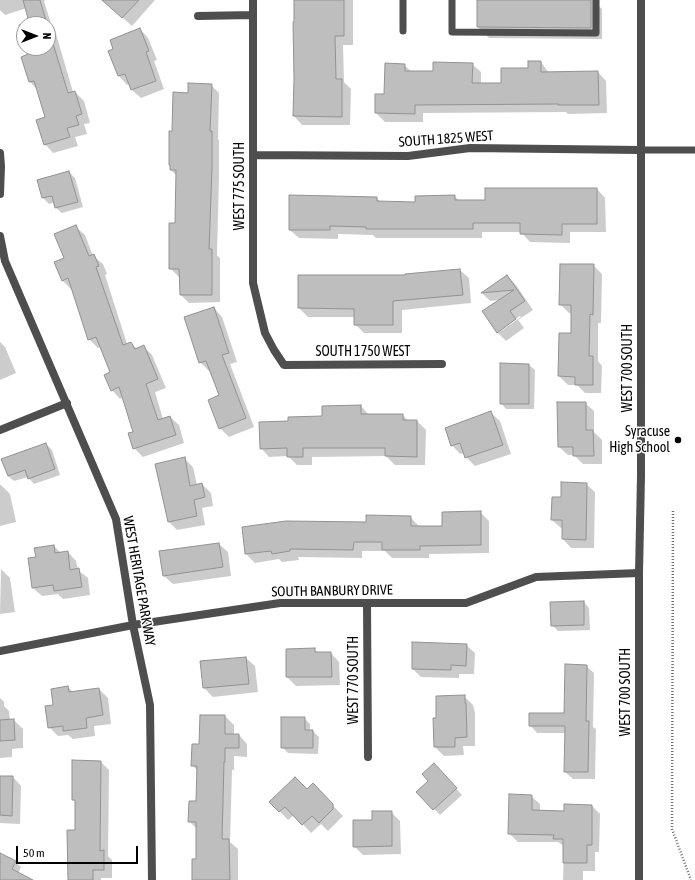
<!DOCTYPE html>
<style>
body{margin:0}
#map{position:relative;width:695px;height:880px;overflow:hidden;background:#fff;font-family:"Asap Condensed",sans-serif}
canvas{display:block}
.north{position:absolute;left:16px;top:16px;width:40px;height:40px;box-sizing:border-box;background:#fff;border:1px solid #999;border-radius:50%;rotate:90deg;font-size:11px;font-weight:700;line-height:16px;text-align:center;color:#000}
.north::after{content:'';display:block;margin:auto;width:14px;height:18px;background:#000;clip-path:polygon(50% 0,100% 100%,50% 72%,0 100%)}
.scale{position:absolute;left:16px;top:846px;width:122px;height:18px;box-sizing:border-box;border:2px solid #000;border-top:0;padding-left:5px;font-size:12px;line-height:14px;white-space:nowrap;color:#000;-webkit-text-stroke:3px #fff;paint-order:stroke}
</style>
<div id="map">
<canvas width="695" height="880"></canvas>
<div class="north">N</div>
<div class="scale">50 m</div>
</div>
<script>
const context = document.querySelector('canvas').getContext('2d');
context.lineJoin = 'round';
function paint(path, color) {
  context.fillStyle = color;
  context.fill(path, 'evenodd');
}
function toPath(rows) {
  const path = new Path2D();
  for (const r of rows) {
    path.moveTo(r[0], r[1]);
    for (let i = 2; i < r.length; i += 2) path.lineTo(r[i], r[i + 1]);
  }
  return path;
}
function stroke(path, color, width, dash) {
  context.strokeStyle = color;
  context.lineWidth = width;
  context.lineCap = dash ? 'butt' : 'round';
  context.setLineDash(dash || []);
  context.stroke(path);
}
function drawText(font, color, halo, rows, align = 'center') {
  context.font = font + ' "Asap Condensed",sans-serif';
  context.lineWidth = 3;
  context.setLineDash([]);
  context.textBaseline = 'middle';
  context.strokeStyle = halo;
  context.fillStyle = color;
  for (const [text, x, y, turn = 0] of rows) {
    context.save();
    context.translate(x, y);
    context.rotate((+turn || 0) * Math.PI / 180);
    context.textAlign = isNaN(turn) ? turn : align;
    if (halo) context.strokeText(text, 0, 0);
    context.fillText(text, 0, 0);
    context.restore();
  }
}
const shadow = toPath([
 [0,0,46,0,44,1,51,24,54,27,73,92,75,92,84,101,90,123,84,124,87,134,75,137,78,146,53,153,45,144,46,118,38,90,30,82,29,55,27,48,48,48,48,24,27,24,30,23,27,8,5,15,0,10],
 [106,0,155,0,132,26,114,10],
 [295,0,353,0,353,45,343,45,344,82,351,89,350,125,302,125,294,116],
 [478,0,593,0,602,9,602,39,489,38,478,27],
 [140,29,148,38,157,60,154,61,164,89,141,98,132,90,130,84,127,85,119,76],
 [541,62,549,73,598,72,606,81,607,113,568,114,566,112,423,113,423,122,385,122,376,113,385,95,404,65,412,72,434,72,472,64,481,72,481,84,502,84],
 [211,85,219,93,218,139,219,140,219,177,217,255,220,258,220,302,189,303,181,295,180,277,179,277,170,268,176,224,177,176,171,170,173,132,189,94],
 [69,172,75,178,83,207,62,213,56,208,55,202,49,204,43,198,38,181],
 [597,189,605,198,606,232,570,232,570,243,530,242,521,232,482,232,482,238,376,238,373,235,338,234,338,239,299,238,290,230,377,198,380,202,416,203,454,196,460,201,486,201],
 [76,227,85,235,93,256,103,264,107,274,105,275,127,344,131,343,137,349,144,347,152,355,166,388,155,392,163,419,170,417,179,425,184,443,143,457,134,448,135,433,123,397,120,399,112,390,112,373,101,347,98,348,89,339,73,288,71,289,62,280,65,259],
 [593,265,602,274,601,323,598,323,598,361,602,366,601,393,585,393,577,385,568,385,559,376,572,334,572,313,569,313,560,304],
 [460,270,469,278,471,303,402,310,402,333,364,333,355,324,355,317,308,317,299,308,407,276],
 [507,276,516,285,533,310,518,320,524,328,506,341,498,333,521,317,520,316,498,331,500,300,490,301,482,293],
 [214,308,222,317,237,362,230,364,254,427,229,437,220,428,220,396,210,370,209,371,200,362],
 [0,342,5,347,16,373,0,380],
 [529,365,535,370,534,409,506,409,501,403],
 [585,403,594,411,594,432,602,440,602,464,583,464,574,455,568,455,559,447],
 [361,406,369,415,403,415,408,421,417,421,426,430,425,465,395,465,386,456,312,457,312,465,297,465,288,456,269,457,261,448,289,422,323,417],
 [491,413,500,421,511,454,475,466,466,457,464,453,460,454,452,445],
 [46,444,52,450,60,475,34,484,28,477,14,481,8,476],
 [184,458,193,467,197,485,202,484,211,493,213,506,202,508,205,525,177,530,169,522],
 [586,484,595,492,594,548,571,548,563,539,563,528,561,528,552,520,562,498],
 [0,485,1,485,10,494,16,522,0,526],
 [480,512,489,521,489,553,429,554,429,558,392,558,385,551,362,551,362,558,298,557,299,560,282,562,279,559,255,563,246,554,367,524,410,517,419,526,419,527,443,527],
 [219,544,228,552,231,576,173,584,164,576],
 [54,546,61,553,68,552,76,561,78,570,88,578,90,595,63,599,58,594,42,596,33,588],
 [1,569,10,578,15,612,0,614],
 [584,602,589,608,590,630,558,631,552,625],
 [466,645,475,653,474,674,459,674,459,678,421,677,413,669],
 [314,649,318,653,331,653,339,662,340,685,296,686,287,677],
 [246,658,255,666,258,692,213,697,204,688,202,662],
 [586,666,594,673,593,727,596,729,595,779,573,779,565,772,566,733,537,733,530,725,565,714],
 [68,687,73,692,99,689,108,698,111,724,94,726,95,736,73,739,68,735,58,736,49,727,54,705],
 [464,696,473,705,475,713,475,746,463,746,464,755,444,756,435,747],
 [0,698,4,702,4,706,9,711,10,720,14,720,23,729,23,748,12,749,12,757,0,758],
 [225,716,234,725,234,735,239,735,247,744,247,757,234,756,234,770,232,770,230,842,238,849,238,880,193,880,197,860,197,829,189,821,197,802,198,771,192,765,200,745],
 [304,718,310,724,310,731,313,731,319,737,318,754,288,753,282,747],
 [101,762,109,770,108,856,112,860,112,878,101,878,101,880,69,880,76,831,76,803,73,799],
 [439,770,462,795,440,815,418,792],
 [0,777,13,777,21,786,20,824,0,823],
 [313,785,343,816,328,831,321,824,311,833,294,815,288,820,271,802,307,790],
 [531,796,540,804,540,811,565,812,592,806,600,814,599,852,595,852,595,871,583,871,583,880,563,880,564,846,558,842,518,842,509,833],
 [391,812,400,821,401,854,363,855,354,846,373,821],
 [0,855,15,862,21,867,18,874,22,880,0,880]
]);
const building = toPath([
 [23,0,40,0,47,24,24,24,24,43,19,25,29,22,23,0],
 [102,0,139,0,122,18,102,0],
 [294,0,344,0,344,36,335,36,336,79,342,79,342,117,293,116,294,78,293,22,294,22,294,0],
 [477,0,591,0,591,28,477,27,477,0],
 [48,27,68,93,75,91,82,114,76,116,79,125,67,128,70,137,44,145,36,120,45,117,34,81,29,82,21,57,28,54,26,48,48,48,48,27],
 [140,28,149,51,146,52,156,81,131,90,125,74,118,76,108,51,113,49,110,40,140,28],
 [528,61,541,61,541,72,598,71,599,105,558,105,558,104,415,105,415,114,375,113,375,94,384,94,385,63,405,64,405,71,433,71,433,62,473,63,472,83,501,83,501,68,528,68,528,61],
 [188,83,212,84,210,131,212,131,212,168,209,249,212,249,212,295,180,295,179,269,169,269,169,223,175,223,176,170,170,170,170,165,169,165,169,131,172,131,173,92,188,93,188,83],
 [69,171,78,202,55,208,52,196,42,198,37,180,69,171],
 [485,188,597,188,597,224,562,224,562,235,520,234,520,223,473,223,473,229,366,229,366,227,330,226,330,230,289,230,289,195,377,197,377,201,415,202,415,196,455,195,455,200,485,200,485,188],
 [76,225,89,256,94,254,99,266,96,267,123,345,131,342,135,349,144,345,158,379,146,384,158,420,170,416,176,435,133,449,128,433,133,432,119,387,111,391,104,375,110,372,96,337,88,340,68,278,62,281,54,262,64,258,54,234,76,225],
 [560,264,594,264,593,315,590,314,589,356,593,356,593,385,575,385,575,377,558,376,559,333,571,333,571,305,559,305,560,264],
 [460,269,463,295,393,301,393,325,354,325,354,309,298,308,298,275,405,275,405,274,460,269],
 [507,275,525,301,510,311,516,319,497,333,482,311,514,290,481,293,507,275],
 [214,307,229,353,222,355,246,418,219,429,208,400,219,395,206,361,199,363,184,317,214,307],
 [500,363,529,364,529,404,500,404,500,363],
 [557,402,586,402,586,430,593,430,594,456,573,456,573,447,558,447,557,402],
 [361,405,361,414,403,414,403,420,417,420,417,457,385,456,385,448,303,448,303,457,287,457,287,448,260,449,259,422,288,421,288,417,322,416,322,406,361,405],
 [491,411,503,445,465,458,460,443,451,446,445,428,491,411],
 [46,443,55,469,28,479,25,470,8,476,1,459,46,443],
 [185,457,190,486,202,483,205,497,194,500,197,516,168,522,155,464,185,457],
 [561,482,587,483,586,540,562,539,562,520,551,520,552,497,561,497,561,482],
 [481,511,481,545,420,546,420,550,382,550,382,542,354,542,353,550,290,549,290,551,272,554,271,551,245,554,242,527,286,521,366,522,366,515,411,516,411,526,442,526,442,512,481,511],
 [219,543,223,567,163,576,159,551,219,543],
 [54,545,55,553,68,551,70,570,79,568,82,587,54,591,53,585,32,588,28,558,36,557,34,548,54,545],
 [584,601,584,625,551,626,550,602,584,601],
 [412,642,467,644,466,666,451,665,451,670,412,669,412,642],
 [315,648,315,652,331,652,332,677,286,677,286,649,315,648],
 [246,657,249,684,203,688,200,661,246,657],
 [565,664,587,665,586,721,589,721,588,772,564,772,565,726,529,726,529,713,564,713,565,664],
 [68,686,69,692,99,688,103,715,86,718,87,728,63,731,63,726,48,728,45,706,53,705,51,689,68,686],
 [465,695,465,703,466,703,467,737,455,738,455,747,434,747,433,718,436,718,436,696,465,695],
 [200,715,225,715,225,734,239,734,239,748,225,748,225,762,224,762,222,839,229,839,230,880,192,880,192,859,196,859,196,822,188,822,189,801,196,801,197,766,191,766,192,744,199,744,200,715],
 [281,717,305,717,305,730,313,730,313,748,281,748,281,717],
 [14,719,15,740,0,741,0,720,14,719],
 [72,760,101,761,100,851,104,850,104,870,93,870,93,880,68,880,67,830,75,830,75,800,72,800,72,760],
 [434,763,457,788,433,810,416,792,428,781,422,774,434,763],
 [0,776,13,776,12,816,0,815,0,776],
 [295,777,307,789,313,783,333,804,333,809,319,823,312,816,302,825,285,807,279,812,269,802,295,777],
 [509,794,532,795,532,810,564,811,564,804,592,805,592,845,587,845,587,863,563,863,563,839,553,839,554,835,508,834,509,794],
 [372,811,392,811,392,846,353,847,353,820,372,820,372,811],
 [0,853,16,861,12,869,33,880,0,880,0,853]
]);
const path = toPath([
 [673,511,672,829,691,880]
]);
const service = toPath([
 [452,0,452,32,596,33,596,0],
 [403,31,403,0],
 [640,150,695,150]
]);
const minor = toPath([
 [253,0,253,283,265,333,274,350,284,365,442,364],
 [198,16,253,15],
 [0,153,1,166,0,194],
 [253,155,408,156,470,148,640,150],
 [0,236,5,261,116,519,133,625,150,705,152,880],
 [0,430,67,403],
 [367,603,368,757],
 [0,651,133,625,280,603,466,603,536,577,639,573]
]);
const tertiary = toPath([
 [639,880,639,573,641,476,641,0]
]);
const markers = [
 [678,440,4,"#000"]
];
const streetNames = [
 ["SOUTH 1825 WEST",446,139,-4],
 ["WEST 775 SOUTH",240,186,-90],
 ["SOUTH 1750 WEST",363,352],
 ["WEST 700 SOUTH",628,368,-90],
 ["WEST HERITAGE PARKWAY",139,581,80],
 ["SOUTH BANBURY DRIVE",332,591,-1],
 ["WEST 770 SOUTH",354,680,-90],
 ["WEST 700 SOUTH",626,692,-90]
];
const poiNames = [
 ["Syracuse",670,432],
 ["High School",670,448]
];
paint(shadow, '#0003');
paint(building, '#bebebe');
stroke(building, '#929292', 1);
stroke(path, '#707070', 2.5, [1, 2]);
stroke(service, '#4e4e4e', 7);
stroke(minor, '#4e4e4e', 8);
stroke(tertiary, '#4e4e4e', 8);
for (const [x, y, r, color] of markers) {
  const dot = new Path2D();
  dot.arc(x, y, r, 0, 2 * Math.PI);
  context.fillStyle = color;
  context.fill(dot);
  stroke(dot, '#fff', 1.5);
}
drawText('14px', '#000', '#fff', streetNames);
drawText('14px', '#000', '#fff', poiNames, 'right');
</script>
